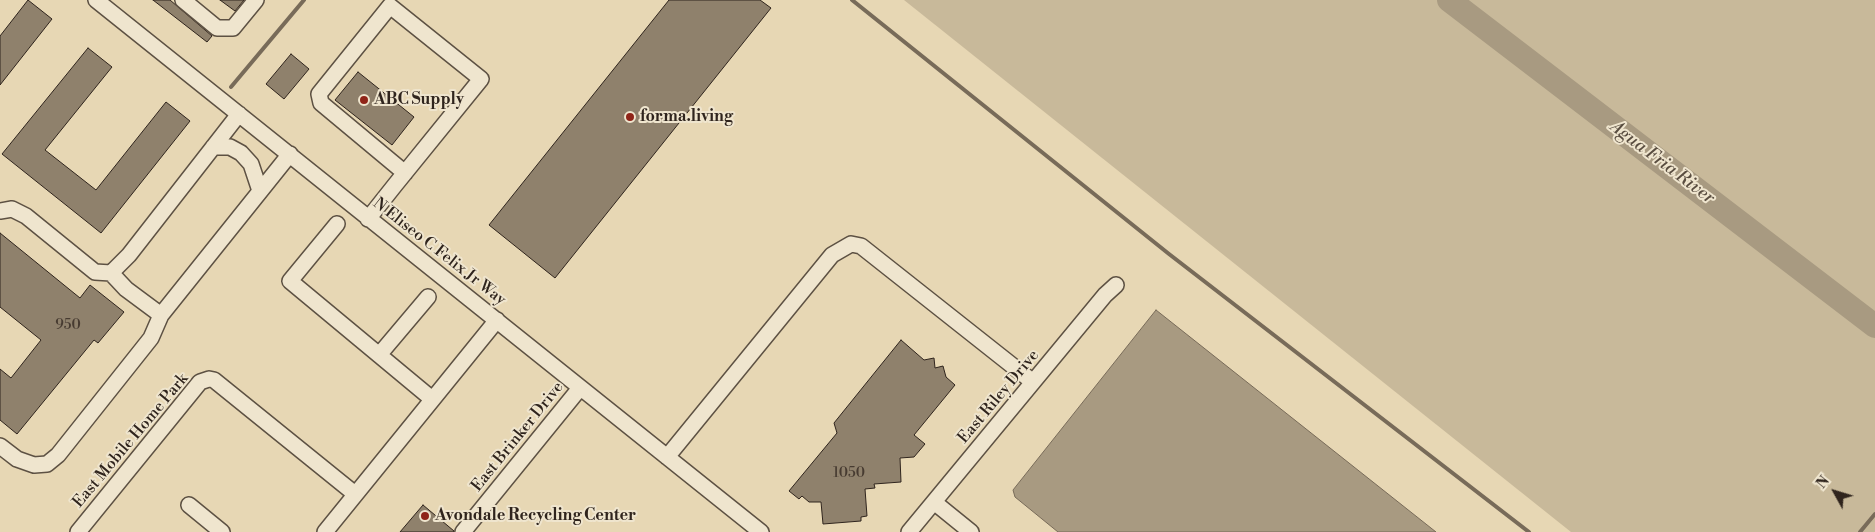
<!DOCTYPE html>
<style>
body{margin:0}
#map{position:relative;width:1875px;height:532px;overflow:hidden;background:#e7d7b4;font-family:"Libre Bodoni",serif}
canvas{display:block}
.north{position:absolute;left:1810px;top:467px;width:50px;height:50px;-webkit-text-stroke:4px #efe5ce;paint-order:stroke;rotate:309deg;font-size:14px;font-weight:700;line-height:20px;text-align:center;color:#2f241d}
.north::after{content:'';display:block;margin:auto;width:18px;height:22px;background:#2f241d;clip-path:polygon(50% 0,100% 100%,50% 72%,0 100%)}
</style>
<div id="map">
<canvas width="1875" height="532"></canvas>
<div class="north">N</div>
</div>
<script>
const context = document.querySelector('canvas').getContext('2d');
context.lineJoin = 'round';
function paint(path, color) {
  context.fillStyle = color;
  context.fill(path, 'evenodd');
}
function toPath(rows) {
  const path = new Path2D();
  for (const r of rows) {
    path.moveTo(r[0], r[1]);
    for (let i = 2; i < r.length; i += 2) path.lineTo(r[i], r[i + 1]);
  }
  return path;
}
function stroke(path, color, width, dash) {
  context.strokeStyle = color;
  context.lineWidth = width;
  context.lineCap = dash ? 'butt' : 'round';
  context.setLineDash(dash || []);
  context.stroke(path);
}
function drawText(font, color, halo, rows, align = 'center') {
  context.font = font + ' "Libre Bodoni",serif';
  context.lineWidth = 4;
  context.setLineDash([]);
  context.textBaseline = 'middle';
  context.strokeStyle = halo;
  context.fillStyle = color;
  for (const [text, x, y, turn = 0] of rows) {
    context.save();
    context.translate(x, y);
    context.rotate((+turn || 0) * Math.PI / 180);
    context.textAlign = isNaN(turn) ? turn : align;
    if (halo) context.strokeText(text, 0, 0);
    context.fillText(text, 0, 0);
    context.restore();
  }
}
const green = toPath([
 [904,0,1875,0,1875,532,1571,532]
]);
const water = toPath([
 [1156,310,1436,532,1058,532,1015,497,1013,490,1156,310]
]);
const stream = toPath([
 [852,0,1169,254,1529,532],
 [231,87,304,0],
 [1860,532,1875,514]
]);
const river = toPath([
 [1449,0,1875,326]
]);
const building = toPath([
 [28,0,52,19,0,85,0,36,28,0],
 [153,0,170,0,212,36,207,42,153,0],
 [220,0,244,0,235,11,220,0],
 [669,0,760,0,771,8,555,278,489,225,669,0],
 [88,48,112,67,45,150,96,190,166,102,190,121,101,233,2,154,88,48],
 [291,54,309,69,284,99,266,84,291,54],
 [358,72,414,117,392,145,335,100,358,72],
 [0,233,80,298,90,285,124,312,98,343,94,340,17,434,0,420,0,369,11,378,41,340,0,307,0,233],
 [901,340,924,360,934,358,935,368,943,366,946,377,955,385,914,435,925,444,914,457,900,458,901,482,874,484,875,488,865,489,867,516,861,517,861,521,823,524,821,502,809,502,802,496,799,499,789,491,837,433,834,423,901,340],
 [423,505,454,531,454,532,400,532,423,505]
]);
const minor = toPath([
 [96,0,761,532],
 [183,0,217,28,233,28,256,0],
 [213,147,230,147,241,153,251,164,260,191],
 [0,211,12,209,26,216,95,272,111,273,126,289,161,315],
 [368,219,395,185,481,79,390,6,319,94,321,103,405,173],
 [337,224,290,281,432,399],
 [111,273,129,255,239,114],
 [379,355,428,297],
 [0,446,17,459,34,465,47,464,58,455,151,338,161,315,290,154],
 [667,457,832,255,851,244,861,246,1033,382],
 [934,502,971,532],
 [189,505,222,532],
 [78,532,200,382,209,379,214,380,355,494],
 [325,532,497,320],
 [463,532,580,388],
 [909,532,1105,295,1116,285]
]);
const markers = [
 [364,100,5,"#8f2418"],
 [630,117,5,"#8f2418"],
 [425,516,5,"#8f2418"]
];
const numberNames = [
 ["950",68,326],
 ["1050",849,474]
];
const poiNames = [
 ["ABC Supply",374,100],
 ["forma.living",640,117],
 ["Avondale Recycling Center",435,516]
];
const streetNames = [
 ["N Eliseo C Felix Jr Way",439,252,38],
 ["East Riley Drive",999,397,-50],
 ["East Brinker Drive",518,437,-51],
 ["East Mobile Home Park",131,441,-50]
];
const waterNames = [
 ["Agua Fria River",1662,163,37]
];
paint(green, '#c8b99a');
paint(water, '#a89a81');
stroke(water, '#786b59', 1);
stroke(stream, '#786b59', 4);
stroke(river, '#a89a81', 24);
paint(building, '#8f816c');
stroke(building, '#2f241d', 1);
stroke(minor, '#5d5143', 18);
stroke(minor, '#efe5ce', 15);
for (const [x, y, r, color] of markers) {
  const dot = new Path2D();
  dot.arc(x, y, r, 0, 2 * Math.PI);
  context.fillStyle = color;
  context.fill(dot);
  stroke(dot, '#efe5ce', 2);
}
drawText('14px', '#473b31', null, numberNames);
drawText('bold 16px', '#2f241d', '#efe5ce', poiNames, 'left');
drawText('16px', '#2f241d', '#efe5ce', streetNames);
drawText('italic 18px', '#594d40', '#efe5ce', waterNames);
</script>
